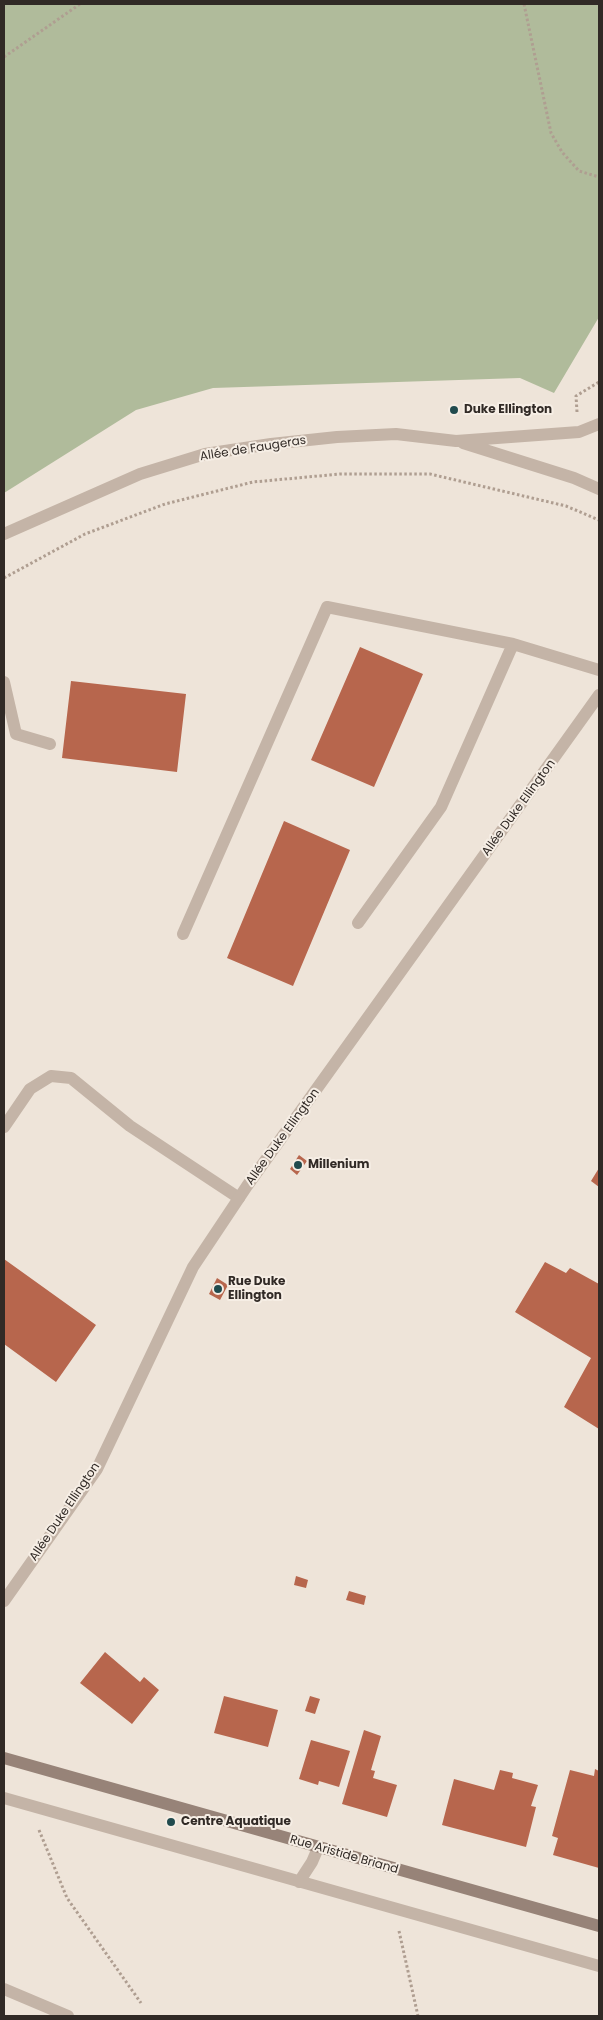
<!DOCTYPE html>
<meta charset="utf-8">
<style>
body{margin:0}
#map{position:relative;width:603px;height:2020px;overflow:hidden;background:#eee4d9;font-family:Poppins,sans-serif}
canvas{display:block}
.frame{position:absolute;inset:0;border:5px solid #312a26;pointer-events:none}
</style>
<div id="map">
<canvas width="603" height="2020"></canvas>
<div class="frame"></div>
</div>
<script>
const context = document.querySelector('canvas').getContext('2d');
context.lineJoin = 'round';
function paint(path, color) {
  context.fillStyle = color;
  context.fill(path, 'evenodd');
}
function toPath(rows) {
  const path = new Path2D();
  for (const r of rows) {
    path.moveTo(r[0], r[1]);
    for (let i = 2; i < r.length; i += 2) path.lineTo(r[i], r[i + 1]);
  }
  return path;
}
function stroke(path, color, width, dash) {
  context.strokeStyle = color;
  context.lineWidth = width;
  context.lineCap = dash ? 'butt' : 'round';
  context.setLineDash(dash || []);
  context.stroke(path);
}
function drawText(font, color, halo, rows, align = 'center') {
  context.font = font + ' Poppins,sans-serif';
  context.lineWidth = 4;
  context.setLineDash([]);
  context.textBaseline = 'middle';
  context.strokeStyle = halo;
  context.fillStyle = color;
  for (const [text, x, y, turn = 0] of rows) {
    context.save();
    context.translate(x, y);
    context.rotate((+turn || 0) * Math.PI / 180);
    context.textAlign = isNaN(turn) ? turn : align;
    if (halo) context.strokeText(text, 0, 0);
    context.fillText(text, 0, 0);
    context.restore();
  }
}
const green = toPath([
 [4,4,599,4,599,317,554,393,520,378,213,388,136,410,4,493]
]);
const building = toPath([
 [360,647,423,674,374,787,311,760],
 [71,681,186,694,177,772,62,758],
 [284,821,350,850,293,986,227,958],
 [299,1155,307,1161,297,1175,290,1169],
 [599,1168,599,1187,591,1181],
 [4,1259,96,1325,56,1382,4,1344],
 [545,1262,566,1273,570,1268,599,1284,599,1429,564,1407,591,1358,515,1312],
 [217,1278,228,1285,220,1300,209,1294],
 [296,1576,308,1580,306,1588,294,1585],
 [349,1591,366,1596,364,1605,346,1600],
 [105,1652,140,1682,144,1677,159,1690,132,1724,80,1683],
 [224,1696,278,1710,268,1747,214,1733],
 [310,1696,320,1699,315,1714,305,1711],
 [364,1730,381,1736,371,1770,375,1771,373,1778,397,1785,387,1817,342,1804],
 [311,1740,350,1751,339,1787,319,1781,318,1785,299,1779],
 [595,1769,599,1771,599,1868,553,1855,558,1838,552,1836,570,1770,594,1776],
 [500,1770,513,1773,512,1778,538,1785,531,1806,536,1807,526,1847,442,1825,454,1779,494,1790]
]);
const path = toPath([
 [524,4,551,133,562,152,579,171,599,177],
 [4,57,80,4],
 [577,412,576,396,599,382],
 [4,578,85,534,165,504,253,482,340,474,430,474,566,506,599,520],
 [39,1830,67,1898,141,2003],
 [399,1931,418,2016],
 [4,2016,5,2016]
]);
const lane = toPath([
 [4,682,16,734,50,744],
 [358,923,441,807,513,644],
 [183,934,327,607,513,644,599,670],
 [4,1127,30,1089,51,1076,71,1078,130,1126,239,1198],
 [4,1798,599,1966],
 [299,1882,312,1862,318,1848],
 [4,1989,68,2016]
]);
const street = toPath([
 [463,443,574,478,599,489],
 [4,534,140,474,205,454,271,444,337,437,396,434,456,441,579,432,599,424],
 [4,1601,97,1469,193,1267,247,1186,599,695]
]);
const secondary = toPath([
 [4,1758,599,1926]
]);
const markers = [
 [454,410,5,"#214b4e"],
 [298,1165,5,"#214b4e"],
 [218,1289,5,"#214b4e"],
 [171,1822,5,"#214b4e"]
];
const poiNames = [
 ["Duke Ellington",464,410],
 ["Millenium",308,1165],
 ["Rue Duke",228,1282],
 ["Ellington",228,1296],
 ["Centre Aquatique",181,1822]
];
const streetNames = [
 ["Allée de Faugeras",253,449,-9],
 ["Allée Duke Ellington",519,808,-54],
 ["Allée Duke Ellington",283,1137,-54],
 ["Allée Duke Ellington",65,1512,-56],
 ["Rue Aristide Briand",344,1855,16]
];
paint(green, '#b0bb9b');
paint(building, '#b7664d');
stroke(path, '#af9e91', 3, [2.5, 2.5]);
stroke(lane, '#c4b4a7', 12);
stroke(street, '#c4b4a7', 12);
stroke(secondary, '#978378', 12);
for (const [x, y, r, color] of markers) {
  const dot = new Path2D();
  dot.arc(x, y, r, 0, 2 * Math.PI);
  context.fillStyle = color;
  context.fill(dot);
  stroke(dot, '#f6eee5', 2);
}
drawText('bold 12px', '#312a26', '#f6eee5', poiNames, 'left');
drawText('12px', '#312a26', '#f6eee5', streetNames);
</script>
